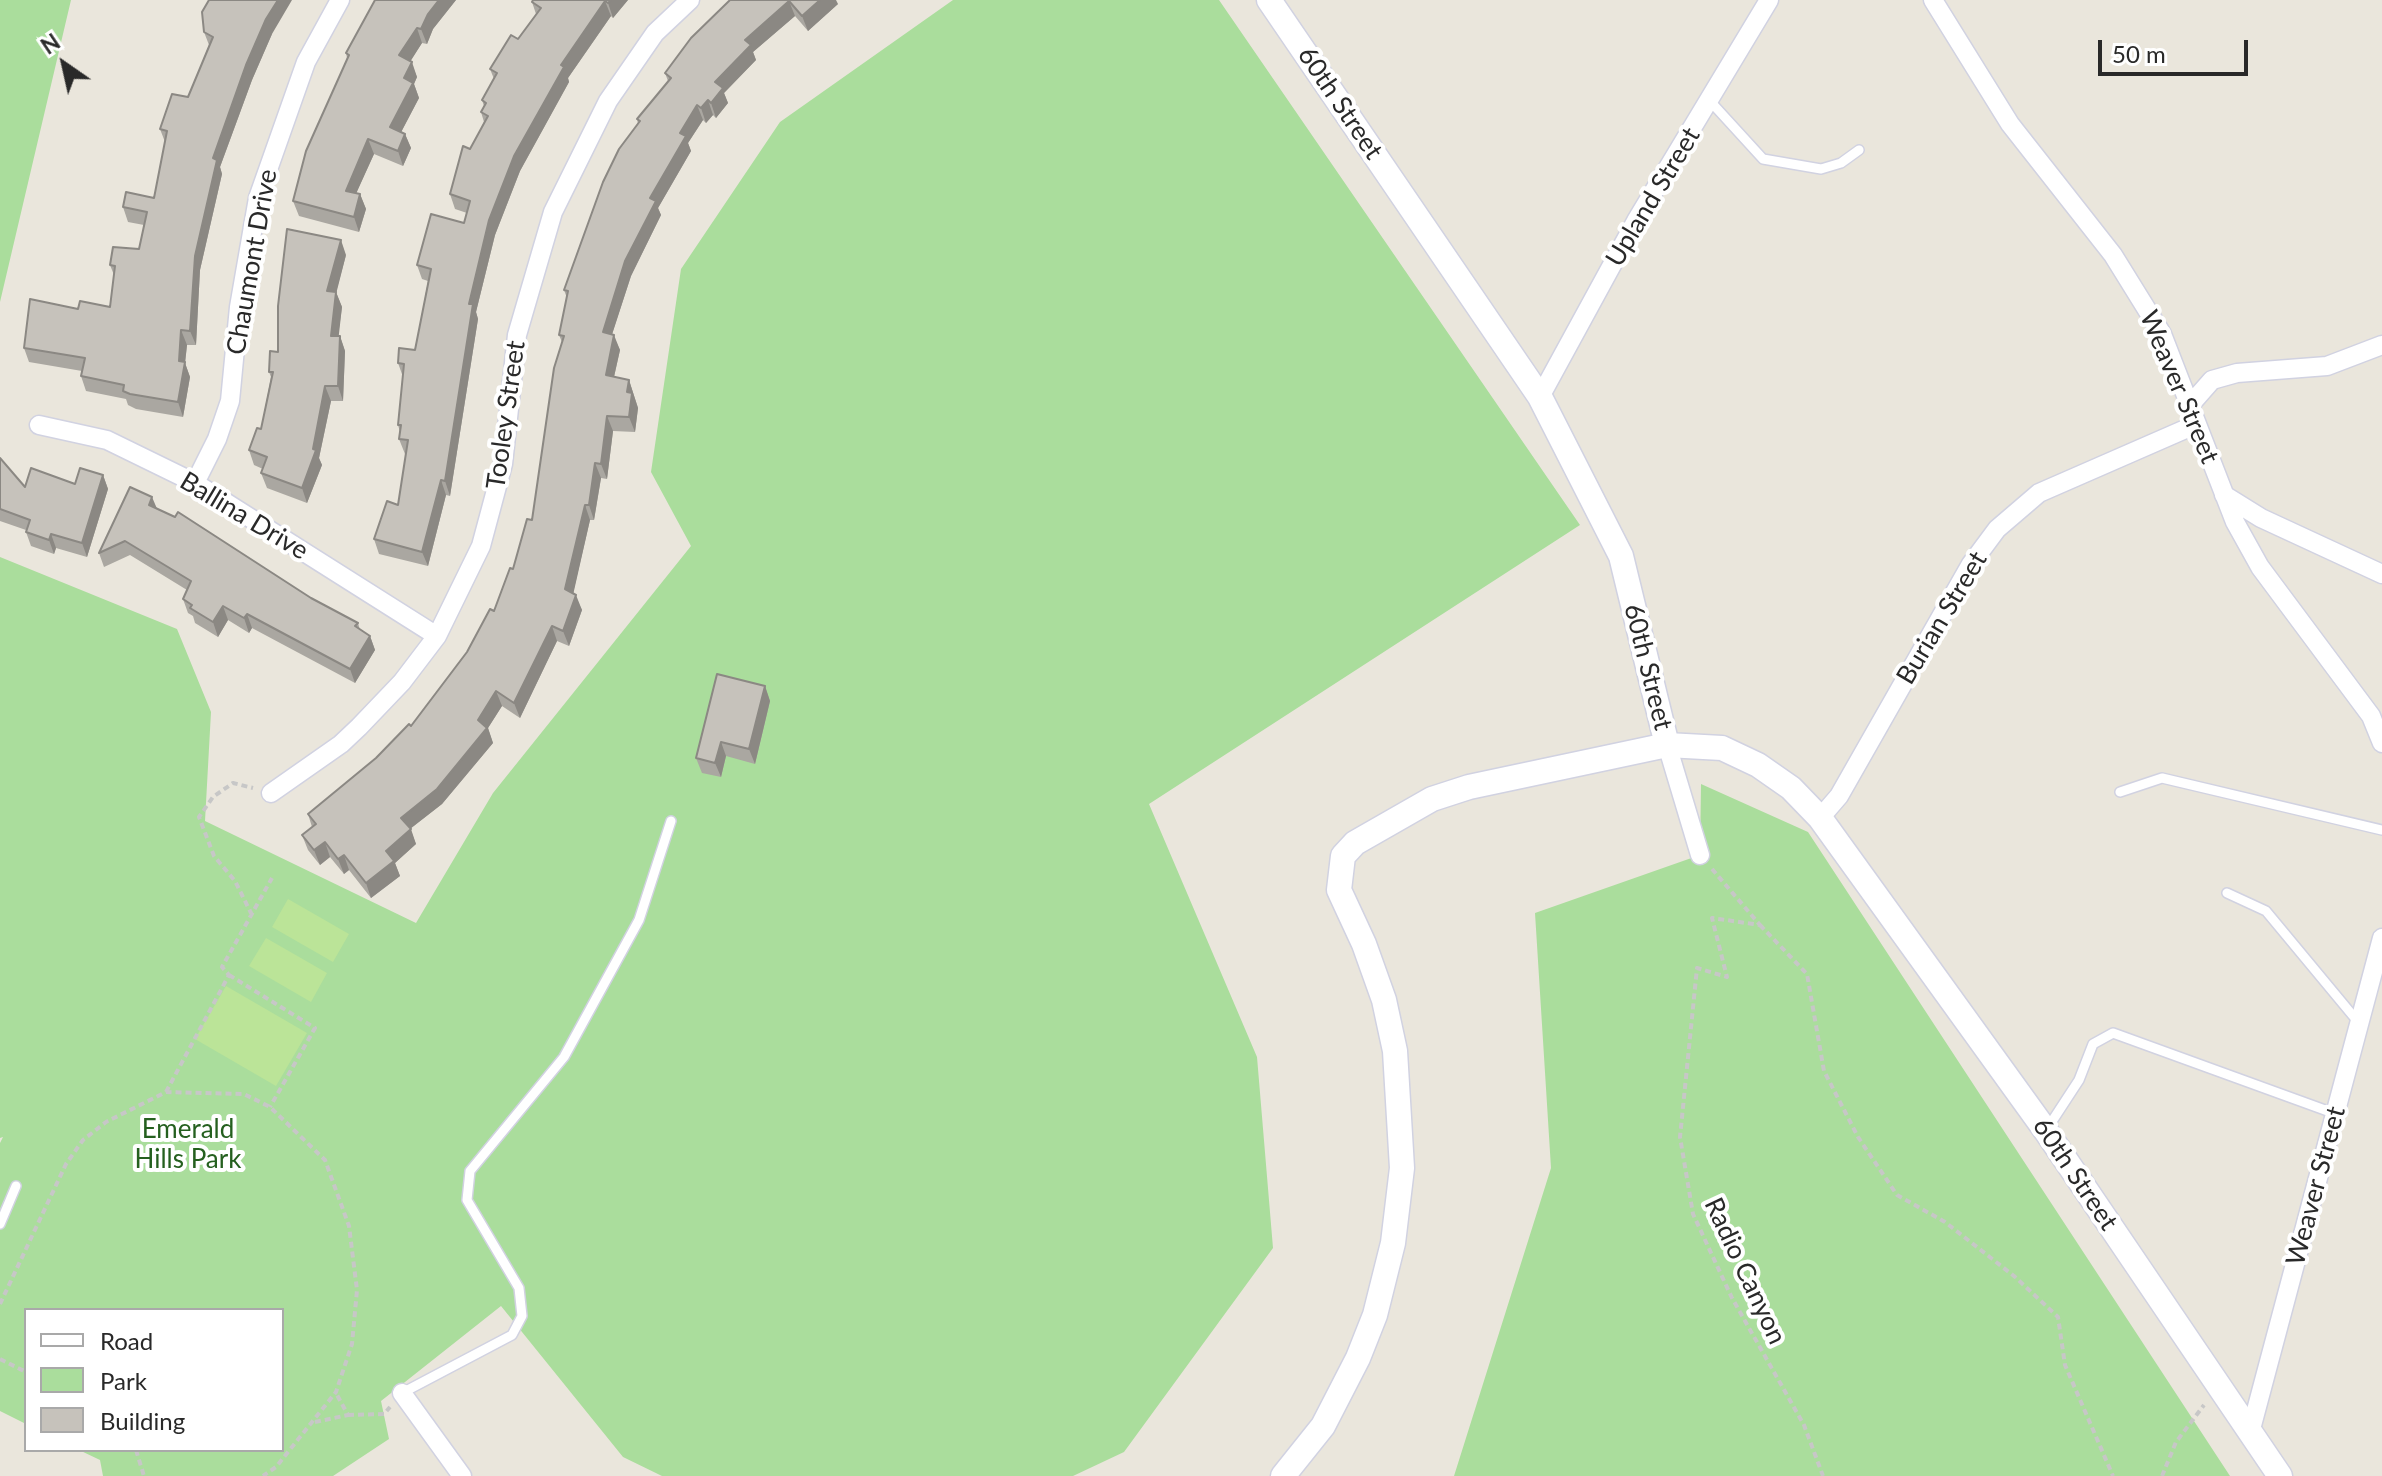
<!DOCTYPE html>
<style>
body{margin:0}
#map{position:relative;width:2382px;height:1476px;overflow:hidden;background:#eae6dc;font-family:Lato,sans-serif}
canvas{display:block}
.legend{position:absolute;left:24px;top:1308px;width:260px;height:144px;box-sizing:border-box;background:#fff;border:2px solid #a9a9a9;margin:0;padding:10px 14px;list-style:none;font-size:24px;color:#292929}
.legend li{display:flex;align-items:center;gap:16px;height:40px}
.legend b{width:40px;border:2px solid #a9a9a9}
.north{position:absolute;left:24px;top:24px;width:80px;height:80px;-webkit-text-stroke:6px #fff;paint-order:stroke;rotate:326deg;font-size:22px;font-weight:700;line-height:32px;text-align:center;color:#292929}
.north::after{content:'';display:block;margin:auto;width:28px;height:36px;background:#292929;clip-path:polygon(50% 0,100% 100%,50% 72%,0 100%)}
.scale{position:absolute;left:2098px;top:40px;width:150px;height:36px;box-sizing:border-box;border:4px solid #292929;border-top:0;padding-left:10px;font-size:24px;line-height:28px;white-space:nowrap;color:#292929;-webkit-text-stroke:6px #fff;paint-order:stroke}
</style>
<div id="map">
<canvas width="2382" height="1476"></canvas>
<ul class="legend">
<li><b style="height:10px;background:#fff"></b>Road</li>
<li><b style="height:22px;background:#aadd9c"></b>Park</li>
<li><b style="height:22px;background:#c6c2bb"></b>Building</li>
</ul>
<div class="north">N</div>
<div class="scale">50 m</div>
</div>
<script>
const context = document.querySelector('canvas').getContext('2d');
context.lineJoin = 'round';
function paint(path, color) {
  context.fillStyle = color;
  context.fill(path, 'evenodd');
}
function toPath(rows) {
  const path = new Path2D();
  for (const r of rows) {
    path.moveTo(r[0], r[1]);
    for (let i = 2; i < r.length; i += 2) path.lineTo(r[i], r[i + 1]);
  }
  return path;
}
function stroke(path, color, width, dash) {
  context.strokeStyle = color;
  context.lineWidth = width;
  context.lineCap = dash ? 'butt' : 'round';
  context.setLineDash(dash || []);
  context.stroke(path);
}
function drawText(font, color, halo, rows, align = 'center') {
  context.font = font + ' Lato,sans-serif';
  context.lineWidth = 8;
  context.setLineDash([]);
  context.textBaseline = 'middle';
  context.strokeStyle = halo;
  context.fillStyle = color;
  for (const [text, x, y, turn = 0] of rows) {
    context.save();
    context.translate(x, y);
    context.rotate((+turn || 0) * Math.PI / 180);
    context.textAlign = isNaN(turn) ? turn : align;
    if (halo) context.strokeText(text, 0, 0);
    context.fillText(text, 0, 0);
    context.restore();
  }
}
const green = toPath([
 [0,0,71,0,0,302],
 [953,0,1219,0,1580,525,1149,804,1257,1057,1273,1248,1124,1452,1073,1476,662,1476,623,1457,501,1306,381,1401,389,1439,333,1476,103,1476,100,1460,79,1450,282,1450,282,1310,26,1310,26,1424,0,1411,0,1143,3,1137,0,1138,0,557,177,629,211,712,205,821,416,923,493,793,691,546,651,472,681,269,780,122],
 [1701,784,1808,832,2230,1476,1454,1476,1551,1168,1535,913,1700,855]
]);
const pitch = toPath([
 [288,899,349,934,333,962,272,927],
 [266,938,327,973,311,1002,249,966],
 [226,986,307,1033,276,1086,195,1039]
]);
const path = toPath([
 [1712,869,1760,925,1712,918,1727,977,1697,968,1680,1137,1693,1214,1732,1298,1804,1425,1823,1476],
 [252,915,235,881,214,856,199,817,213,797,233,783,253,788],
 [1760,925,1807,974,1824,1071,1858,1137,1897,1195,1945,1222,2014,1276,2058,1317,2065,1365,2113,1476],
 [229,975,315,1028,270,1107],
 [166,1092,229,975,222,967,272,878],
 [0,1304,66,1164,83,1140,106,1122,166,1092,244,1094,270,1107,325,1160,349,1226,357,1290,352,1344,336,1392,276,1467,263,1476],
 [0,1359,26,1372],
 [348,1415,384,1414,390,1407],
 [315,1422,348,1415,336,1393],
 [136,1450,144,1476],
 [2162,1476,2176,1442,2204,1405]
]);
const lane = toPath([
 [1710,101,1763,159,1821,169,1841,163,1859,150],
 [2120,792,2162,778,2382,830],
 [2227,893,2266,911,2359,1023],
 [2047,1129,2079,1080,2093,1044,2113,1033,2336,1114],
 [0,1224,16,1186],
 [402,1393,512,1335,522,1316,519,1288,467,1200,470,1171,564,1057,639,920,671,821]
]);
const street = toPath([
 [1933,0,2010,124,2113,255,2162,334,2235,522,2260,567,2371,716,2382,743],
 [1540,397,1636,221,1769,0],
 [2190,405,2212,380,2237,373,2327,366,2382,345],
 [39,425,107,440,195,483,437,636],
 [195,483,217,439,230,401,239,307,258,198,306,62,340,0],
 [2224,495,2261,518,2382,574],
 [1667,745,1700,855],
 [271,793,341,744,359,727,402,682,437,636,481,546,503,464,517,335,553,212,608,101,655,33,690,0],
 [1820,818,1839,796,1971,564,1997,529,2039,493,2197,424],
 [402,1393,462,1476],
 [2250,1433,2382,938]
]);
const secondary = toPath([
 [1269,0,1540,397,1621,556,1667,745],
 [1283,1476,1323,1426,1358,1358,1375,1315,1393,1243,1402,1168,1395,1051,1384,1000,1364,944,1339,890,1343,856,1355,843,1432,799,1469,787,1667,745,1722,748,1758,765,1791,788,1820,818,2046,1131,2280,1476]
]);
const wall = toPath([
 [375,0,456,0,433,29,427,44,422,43,410,61,417,77,414,84,419,98,401,132,405,134,411,148,403,166,374,154,356,193,360,194,366,209,359,232,299,216,293,201,347,58,346,53],
 [628,0,613,18,611,16,568,78,569,82,520,171,495,235,476,312,478,319,450,496,446,495,428,566,379,554,374,539,398,505,406,454,405,454,399,439,400,432,398,425,403,377,398,363,415,350,428,281,422,279,417,265,464,223,467,213,455,209,450,194,484,122,481,112,484,106,482,100,494,79,490,69,518,39,536,14,532,2],
 [730,0,838,4,808,31,795,16,753,52,756,60,724,93,728,103,716,118,713,115,706,123,703,120,688,143,691,151,658,208,661,215,631,276,612,334,620,350,614,377,629,380,638,408,635,432,613,431,607,479,601,478,594,520,590,520,573,593,582,610,569,646,557,641,520,718,502,706,488,728,493,743,442,804,410,829,416,844,395,863,400,876,371,898,349,870,344,874,330,857,320,865,308,850,302,835,312,827,308,814,376,758,411,726,467,652,494,611,513,569,532,520,562,342,559,335,567,298,564,290,638,124,637,119,668,81,665,73],
 [204,32,272,34,252,80,220,167,222,174,200,270,196,345,187,345,185,363,190,377,183,417,136,409,128,405,126,399,86,391,81,376,82,371,29,362,24,348,78,309,110,307,114,275,110,265,139,249,144,225,128,222,123,207,154,198,165,142,160,129,188,97,209,45],
 [346,255,336,292,342,307,338,336,340,336,345,351,343,401,331,401,319,458,322,465,307,503,267,488,261,473,263,469,254,465,249,450,261,429,271,377,269,372],
 [0,458,25,487,75,484,103,475,108,489,87,557,56,548,54,554,31,546,26,532,26,530,0,521],
 [157,509,311,598,358,623,360,630,370,636,375,650,355,683,252,628,249,633,228,620,218,637,195,623,193,616,188,613,183,599,187,590,130,555,104,567,99,553],
 [765,686,770,701,755,764,726,756,721,777,702,773,696,758]
]);
const shadedWall = toPath([
 [278,0,292,0,272,34,252,80,220,167,222,174,200,270,196,345,190,331,195,256,213,158,246,65,266,19],
 [439,0,456,0,433,29,427,44,421,29,428,14],
 [611,0,628,0,613,18,608,3],
 [820,0,836,0,838,4,808,31,802,16],
 [605,1,611,16,568,78,569,82,520,171,495,235,476,312,478,319,450,496,445,481,469,304,489,220,514,156,561,65],
 [789,1,795,16,753,52,756,60,724,93,728,103,716,118,711,103,715,82,745,40],
 [417,28,422,43,405,70,399,55],
 [412,62,417,77,414,84,419,98,396,142,390,127,404,78],
 [708,100,713,115,706,123,701,108],
 [697,105,703,120,688,143,691,151,658,208,661,215,631,276,608,347,603,332,625,261,650,198,680,133],
 [405,134,411,148,403,166,398,151],
 [368,139,374,154,351,205,346,191],
 [360,194,366,209,359,232,354,217],
 [341,240,346,255,333,306,327,291],
 [336,292,342,307,337,351,331,336],
 [181,330,187,345,185,363,190,377,183,417,178,402],
 [614,335,620,350,611,390,606,375],
 [340,336,345,351,343,401,338,386],
 [629,380,638,408,635,432,629,417,627,392],
 [325,386,331,401,319,458,322,465,307,503,302,488,313,449],
 [607,416,613,431,607,479,601,464],
 [595,463,601,478,594,520,589,505],
 [103,475,108,489,87,557,82,543],
 [441,480,446,495,428,566,422,552],
 [152,497,158,511,149,505],
 [585,505,590,520,571,604,565,589],
 [51,534,56,548,54,554,49,540],
 [576,595,582,610,569,646,563,631],
 [223,606,228,620,218,637,213,622],
 [247,614,252,628,249,633,244,618],
 [552,626,557,641,520,718,514,703],
 [370,636,375,650,355,683,350,669],
 [765,686,770,701,755,764,749,749],
 [496,691,502,706,488,728,493,743,442,804,406,832,401,818,478,720],
 [721,742,726,756,721,777,715,763],
 [411,829,416,844,395,863,400,876,371,898,366,883,386,851],
 [325,842,330,857,320,865,314,850],
 [344,855,349,870,344,874,338,859]
]);
const building = toPath([
 [209,0,278,0,266,19,246,65,213,158,217,160,195,256,190,331,181,330,179,361,185,362,178,402,130,394,123,391,124,385,81,376,85,358,24,348,30,299,78,309,80,301,110,307,115,266,110,265,113,247,139,249,147,212,123,207,126,192,154,198,167,131,160,129,172,94,188,97,213,37,204,32,202,12,209,0],
 [375,0,439,0,428,14,421,29,417,28,399,55,412,62,404,78,413,83,390,127,405,134,398,151,368,139,346,191,360,194,354,217,293,201,306,151,349,55,346,53,375,0],
 [533,0,611,0,608,3,605,1,561,65,564,67,514,156,489,220,469,304,473,304,445,481,441,480,422,552,374,539,387,501,398,505,408,440,399,439,401,425,398,425,404,364,398,363,399,348,415,350,431,269,417,265,431,214,464,223,470,201,450,194,463,146,470,149,488,116,481,112,486,103,482,100,497,73,490,69,511,35,518,39,541,8,532,2,533,0],
 [730,0,820,0,802,16,789,1,745,40,751,45,715,82,723,88,711,103,708,100,701,108,697,105,680,133,686,136,650,198,656,201,625,261,603,332,614,335,606,375,629,380,627,392,632,393,629,417,607,416,601,464,595,463,589,505,585,505,565,589,576,595,563,631,552,626,514,703,496,691,478,720,487,728,437,789,401,818,411,829,386,851,394,861,366,883,344,855,338,859,325,842,314,850,302,835,316,824,308,814,376,758,409,724,411,726,467,652,490,609,494,611,510,568,513,569,527,519,532,520,554,368,564,336,559,335,568,291,564,290,603,182,619,149,640,121,637,119,671,78,665,73,691,38,730,0],
 [287,229,341,240,327,291,336,292,331,336,340,336,338,386,325,386,313,449,316,450,302,488,261,473,267,457,249,450,257,428,261,429,273,372,269,372,270,351,278,352,278,306,287,229],
 [0,458,25,487,31,468,75,484,80,468,103,475,82,543,51,534,49,540,26,532,30,520,0,509,0,458],
 [130,487,152,497,149,505,175,517,178,512,311,598,358,623,355,626,370,636,350,669,247,614,244,618,223,606,213,622,190,608,192,605,183,599,191,581,125,541,99,553,130,487],
 [717,674,765,686,749,749,721,742,715,763,696,758,717,674]
]);
const streetNames = [
 ["60th Street",1340,103,56],
 ["Upland Street",1653,197,-59],
 ["Chaumont Drive",252,262,-80],
 ["Weaver Street",2179,387,67],
 ["Tooley Street",506,415,-82],
 ["Ballina Drive",244,516,31],
 ["Burian Street",1942,618,-59],
 ["60th Street",1648,667,76],
 ["60th Street",2075,1174,56],
 ["Weaver Street",2316,1186,-75],
 ["Radio Canyon",1745,1271,65]
];
const parkNames = [
 ["Emerald",188,1130],
 ["Hills Park",188,1160]
];
paint(green, '#aadd9c');
paint(pitch, '#bbe498');
stroke(lane, '#d1d2e1', 12);
stroke(street, '#d1d2e1', 21);
stroke(secondary, '#d1d2e1', 27);
stroke(path, '#c7c7c7', 4, [6, 4]);
stroke(lane, '#fff', 9);
stroke(street, '#fff', 18);
stroke(secondary, '#fff', 24);
paint(wall, '#aaa7a1');
paint(shadedWall, '#8b8883');
paint(building, '#c6c2bb');
stroke(building, '#8b8883', 2);
drawText('26px', '#292929', '#fff', streetNames);
drawText('26px', '#25601f', '#fff', parkNames);
</script>
